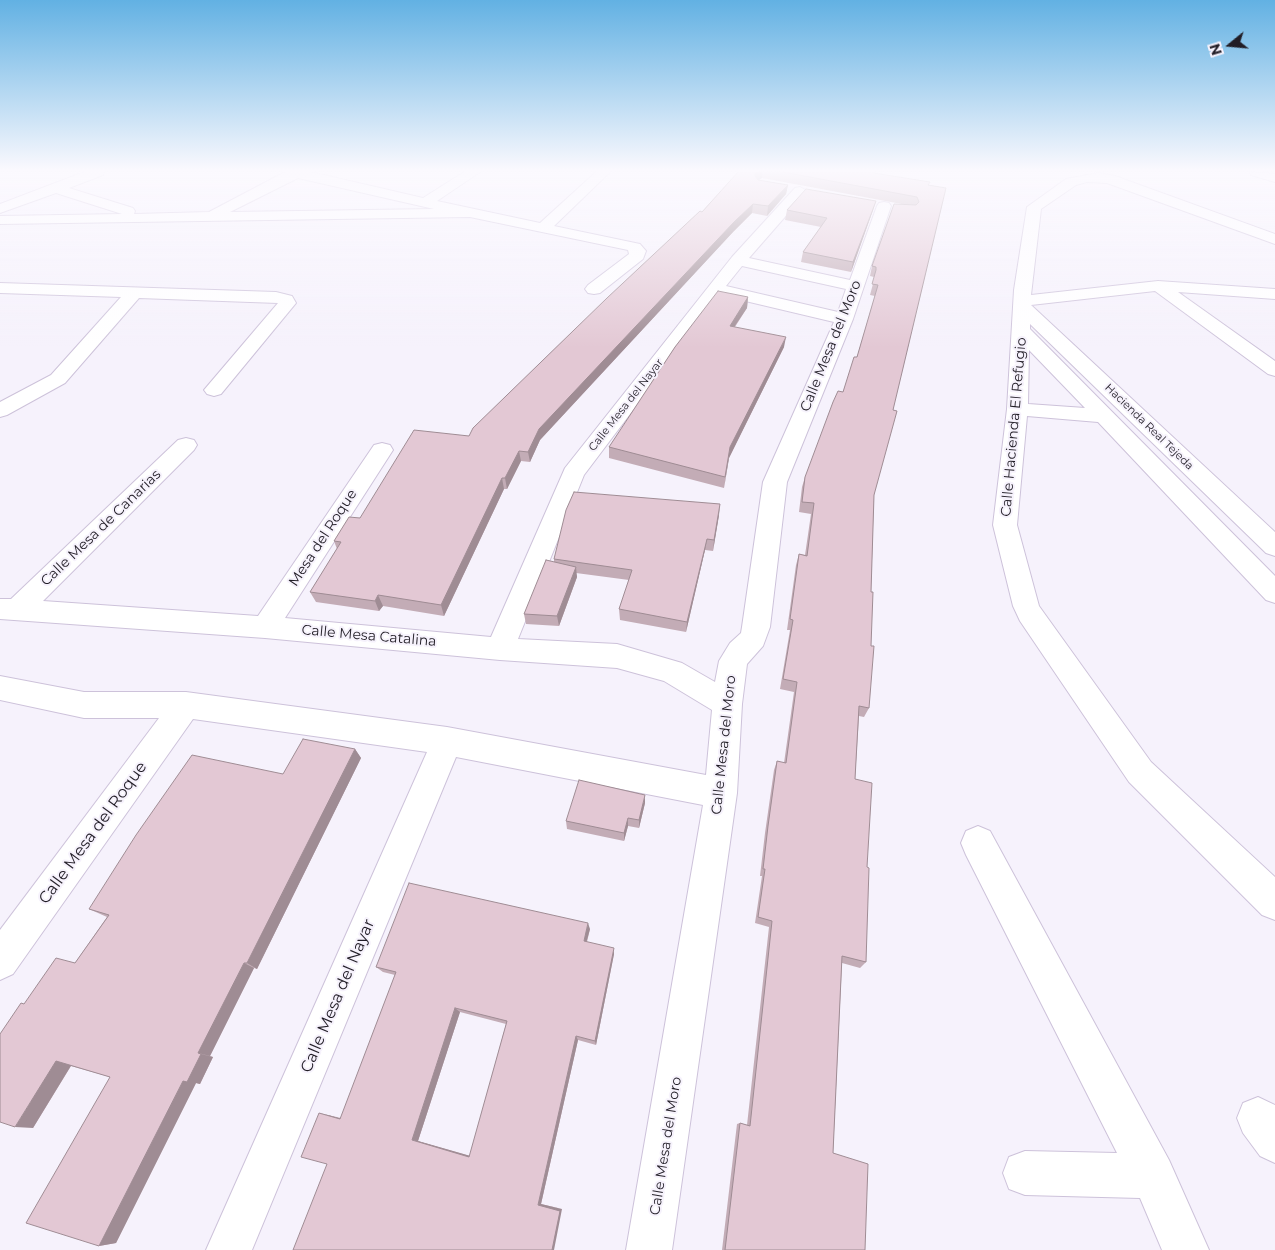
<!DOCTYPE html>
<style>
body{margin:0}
#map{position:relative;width:1275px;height:1250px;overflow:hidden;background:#f6f2fc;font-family:Montserrat,sans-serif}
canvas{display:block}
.north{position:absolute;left:1205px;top:20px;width:50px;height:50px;-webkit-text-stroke:4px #f6f2fc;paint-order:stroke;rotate:253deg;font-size:14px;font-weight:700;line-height:20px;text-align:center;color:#211d26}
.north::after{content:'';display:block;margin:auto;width:18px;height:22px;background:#211d26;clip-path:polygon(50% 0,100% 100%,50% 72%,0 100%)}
</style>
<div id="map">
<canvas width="1275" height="1250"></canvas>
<div class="north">N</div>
</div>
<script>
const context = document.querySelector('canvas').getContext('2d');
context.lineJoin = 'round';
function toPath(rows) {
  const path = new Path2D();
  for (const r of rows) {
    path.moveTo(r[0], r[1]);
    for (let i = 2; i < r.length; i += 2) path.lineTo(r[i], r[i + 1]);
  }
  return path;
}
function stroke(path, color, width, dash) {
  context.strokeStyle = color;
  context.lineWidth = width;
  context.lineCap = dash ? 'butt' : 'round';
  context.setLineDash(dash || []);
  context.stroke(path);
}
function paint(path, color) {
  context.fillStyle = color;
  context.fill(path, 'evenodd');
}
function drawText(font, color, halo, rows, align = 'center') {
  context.font = font + ' Montserrat,sans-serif';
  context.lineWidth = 4;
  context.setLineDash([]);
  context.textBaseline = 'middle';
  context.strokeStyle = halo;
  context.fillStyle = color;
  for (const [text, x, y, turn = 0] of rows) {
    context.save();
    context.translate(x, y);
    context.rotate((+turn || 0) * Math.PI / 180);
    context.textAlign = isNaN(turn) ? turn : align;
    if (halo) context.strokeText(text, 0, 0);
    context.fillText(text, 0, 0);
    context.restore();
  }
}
const minor = toPath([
 [84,172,104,172,103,175,69,188,133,208,135,211,134,214,209,212,285,172,311,172,423,198,464,172,480,172,437,201,540,223,596,172,610,172,554,226,640,244,646,251,643,259,600,293,594,294,588,293,585,289,588,285,629,254,628,250,470,217,0,224,0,216,122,214,56,193,0,213,0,204,84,172],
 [298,178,434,209,230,212,298,178],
 [1250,172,1275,174,1275,182,1251,175,1250,172],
 [1099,173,1115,176,1275,234,1275,244,1107,183,1087,182,1076,185,1041,209,1031,295,1158,281,1275,289,1275,299,1178,292,1275,361,1275,376,1268,374,1155,291,1031,305,1275,532,1275,556,1266,553,1030,324,1030,329,1275,576,1275,603,1266,600,1098,422,1027,416,1017,525,1039,606,1044,613,1151,762,1275,877,1275,920,1262,915,1129,782,1020,621,1013,606,993,525,1007,409,1014,290,1027,207,1066,179,1099,173],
 [1029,350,1085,408,1028,404,1029,350],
 [800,187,807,191,805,194,749,258,850,280,877,206,879,203,884,202,889,203,891,206,853,319,787,482,770,627,763,646,747,664,742,704,737,793,672,1250,626,1250,703,805,456,757,252,1250,206,1250,427,752,193,719,13,974,0,980,0,930,159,718,84,718,0,700,0,676,84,692,186,692,447,727,706,775,712,710,664,681,617,668,500,660,265,638,0,619,0,599,11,599,178,440,186,438,194,440,197,445,194,450,43,601,258,616,374,445,382,443,390,445,393,450,285,618,491,637,565,468,732,257,795,188,800,187],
 [742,266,846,289,838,312,726,286,742,266],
 [720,295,834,322,763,482,742,627,741,633,730,643,719,661,715,682,682,663,617,644,518,639,584,475,720,295],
 [0,283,276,292,292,296,296,303,221,394,214,396,207,394,204,390,278,303,139,298,65,383,7,415,0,417,0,402,51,375,121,297,0,293,0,283],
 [978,826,990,831,1169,1160,1209,1250,1162,1250,1140,1198,1025,1195,1009,1189,1003,1173,1009,1157,1025,1151,1117,1153,966,855,961,843,966,831,978,826],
 [1258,1097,1275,1105,1275,1163,1260,1156,1243,1133,1237,1118,1243,1103,1258,1097]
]);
const wall = toPath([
 [738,172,875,172,875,174,929,185,893,410,874,495,871,592,869,708,864,717,859,716,855,779,867,867,866,962,860,968,842,963,833,1153,865,1250,722,1250,737,1124,740,1123,747,1125,769,927,755,923,762,876,760,876,765,833,774,770,777,761,784,763,794,692,780,689,790,630,787,630,796,565,799,554,805,555,811,514,799,512,802,487,805,477,843,392,857,357,875,296,870,295,874,280,874,277,870,276,872,266,907,205,762,178,759,180,788,185,786,194,767,216,752,213,733,232,540,440,530,462,521,461,507,489,504,489,444,616,383,606,379,611,316,602,310,592,337,549,334,541,360,518,469,436,702,212],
 [876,201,873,210,851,272,801,262,803,252,821,227,785,220,787,210],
 [748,297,747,308,735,327,784,347,729,458,724,488,609,458,609,447],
 [719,515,713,551,705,550,686,632,620,620,619,609,629,580,576,573,577,577,559,626,526,624,524,614,554,562,554,559],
 [355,749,361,758,257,969,254,968,210,1056,213,1057,200,1084,196,1083,116,1243,99,1246,110,1077,71,1066,33,1128,24,1004,75,963,107,917,89,909],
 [645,803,639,828,628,826,624,841,567,829,566,821],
 [590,929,587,942,614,954,596,1045,578,1040,541,1204,562,1209,327,1164,328,1115,341,1118,395,975,383,972,376,967],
 [460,1012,506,1024,470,1156,418,1141]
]);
const shadedWall = toPath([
 [757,172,763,172,762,178,754,182,755,173],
 [788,185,786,194,767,216,768,206],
 [876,201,873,210,851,272,853,262],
 [753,204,752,213,733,232,540,440,530,462,528,452,539,429,734,222],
 [748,297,747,308,728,336,730,326],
 [786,337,784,347,729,458,724,488,730,447],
 [519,451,521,461,507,489,505,478],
 [502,478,504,489,444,616,441,605],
 [720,504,719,515,713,551,714,540],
 [707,539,705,550,686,632,687,622],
 [576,567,577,577,559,626,557,616],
 [378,595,383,606,379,611,375,601],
 [355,749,361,758,257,969,247,963],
 [645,795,645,803,639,828,639,820],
 [628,818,628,826,624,841,624,833],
 [588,923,590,929,585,947,584,941],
 [614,948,614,954,596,1045,595,1041],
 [244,963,254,968,210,1056,198,1053],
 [455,1008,460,1012,418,1141,474,1157,469,1157,412,1140],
 [576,1036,578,1040,541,1204,562,1209,554,1250,552,1250,538,1205],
 [201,1054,213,1057,200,1084,196,1083,116,1243,99,1246,183,1081],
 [56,1061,72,1064,33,1128,15,1127],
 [319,1113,328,1115,349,1121,340,1119]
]);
const building = toPath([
 [738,172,757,172,755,173,755,176,758,180,788,185,768,206,753,204,734,222,539,429,528,452,519,451,505,478,502,478,441,605,378,595,375,601,310,592,341,542,334,541,349,517,360,518,414,430,469,436,473,428,607,298,700,211,702,212,738,172],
 [783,172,875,172,874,173,930,182,928,185,946,188,893,410,897,411,874,495,871,592,873,592,871,646,874,646,869,708,859,706,855,779,872,783,867,867,869,868,866,962,842,956,833,1153,868,1164,865,1250,725,1250,740,1123,750,1126,772,921,758,917,765,869,763,869,768,826,777,761,786,763,797,682,783,679,793,620,790,619,799,554,807,556,814,503,802,502,805,477,833,402,838,391,843,392,854,357,857,357,878,285,872,284,876,270,876,267,872,266,894,204,916,205,919,202,917,197,783,172],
 [806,189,876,201,853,262,803,252,827,218,787,210,806,189],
 [718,291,748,297,730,326,786,337,730,447,725,477,609,447,675,347,718,291],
 [574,492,720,504,714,540,707,539,687,622,619,609,632,570,554,559,566,510,574,492],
 [546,560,576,567,557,616,524,614,546,560],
 [303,739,355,749,247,963,244,963,198,1053,201,1054,187,1082,183,1081,99,1246,26,1223,110,1077,56,1061,15,1127,0,1122,0,1034,21,1003,24,1004,56,958,75,963,109,915,89,909,136,835,192,755,283,774,303,739],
 [579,780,645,795,639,820,628,818,624,833,566,821,579,780],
 [409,883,588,923,584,941,614,948,595,1041,576,1036,538,1205,560,1211,552,1250,293,1250,327,1164,301,1157,319,1113,340,1119,396,972,376,967,409,883],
 [455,1008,507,1021,469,1157,412,1140,455,1008]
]);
const farStreetnames = [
 ["Calle Mesa del Nayar",626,405,-52],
 ["Hacienda Real Tejeda",1149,427,44]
];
const streetNames = [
 ["Calle Mesa del Moro",831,346,-68],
 ["Calle Hacienda El Refugio",1014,427,-85],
 ["Calle Mesa de Canarias",101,528,-44],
 ["Mesa del Roque",323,538,-57],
 ["Calle Mesa Catalina",369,636,5],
 ["Calle Mesa del Moro",724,745,-84],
 ["Calle Mesa del Moro",666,1146,-81]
];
const nearStreetnames = [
 ["Calle Mesa del Roque",93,833,-54],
 ["Calle Mesa del Nayar",338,996,-67]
];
stroke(minor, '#cdc2da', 2);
paint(minor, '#fff');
paint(wall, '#c3acb6');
paint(shadedWall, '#9f8c94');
paint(building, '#e3c8d4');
stroke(building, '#9f8c94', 1);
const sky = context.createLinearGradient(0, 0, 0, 348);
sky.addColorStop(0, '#62b1e3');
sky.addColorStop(0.49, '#fbf9fe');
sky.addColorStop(1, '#fbf9fe00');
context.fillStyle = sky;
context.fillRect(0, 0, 1275, 348);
drawText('11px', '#211d26', '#f6f2fc', farStreetnames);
drawText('14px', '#211d26', '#f6f2fc', streetNames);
drawText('16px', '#211d26', '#f6f2fc', nearStreetnames);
</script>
